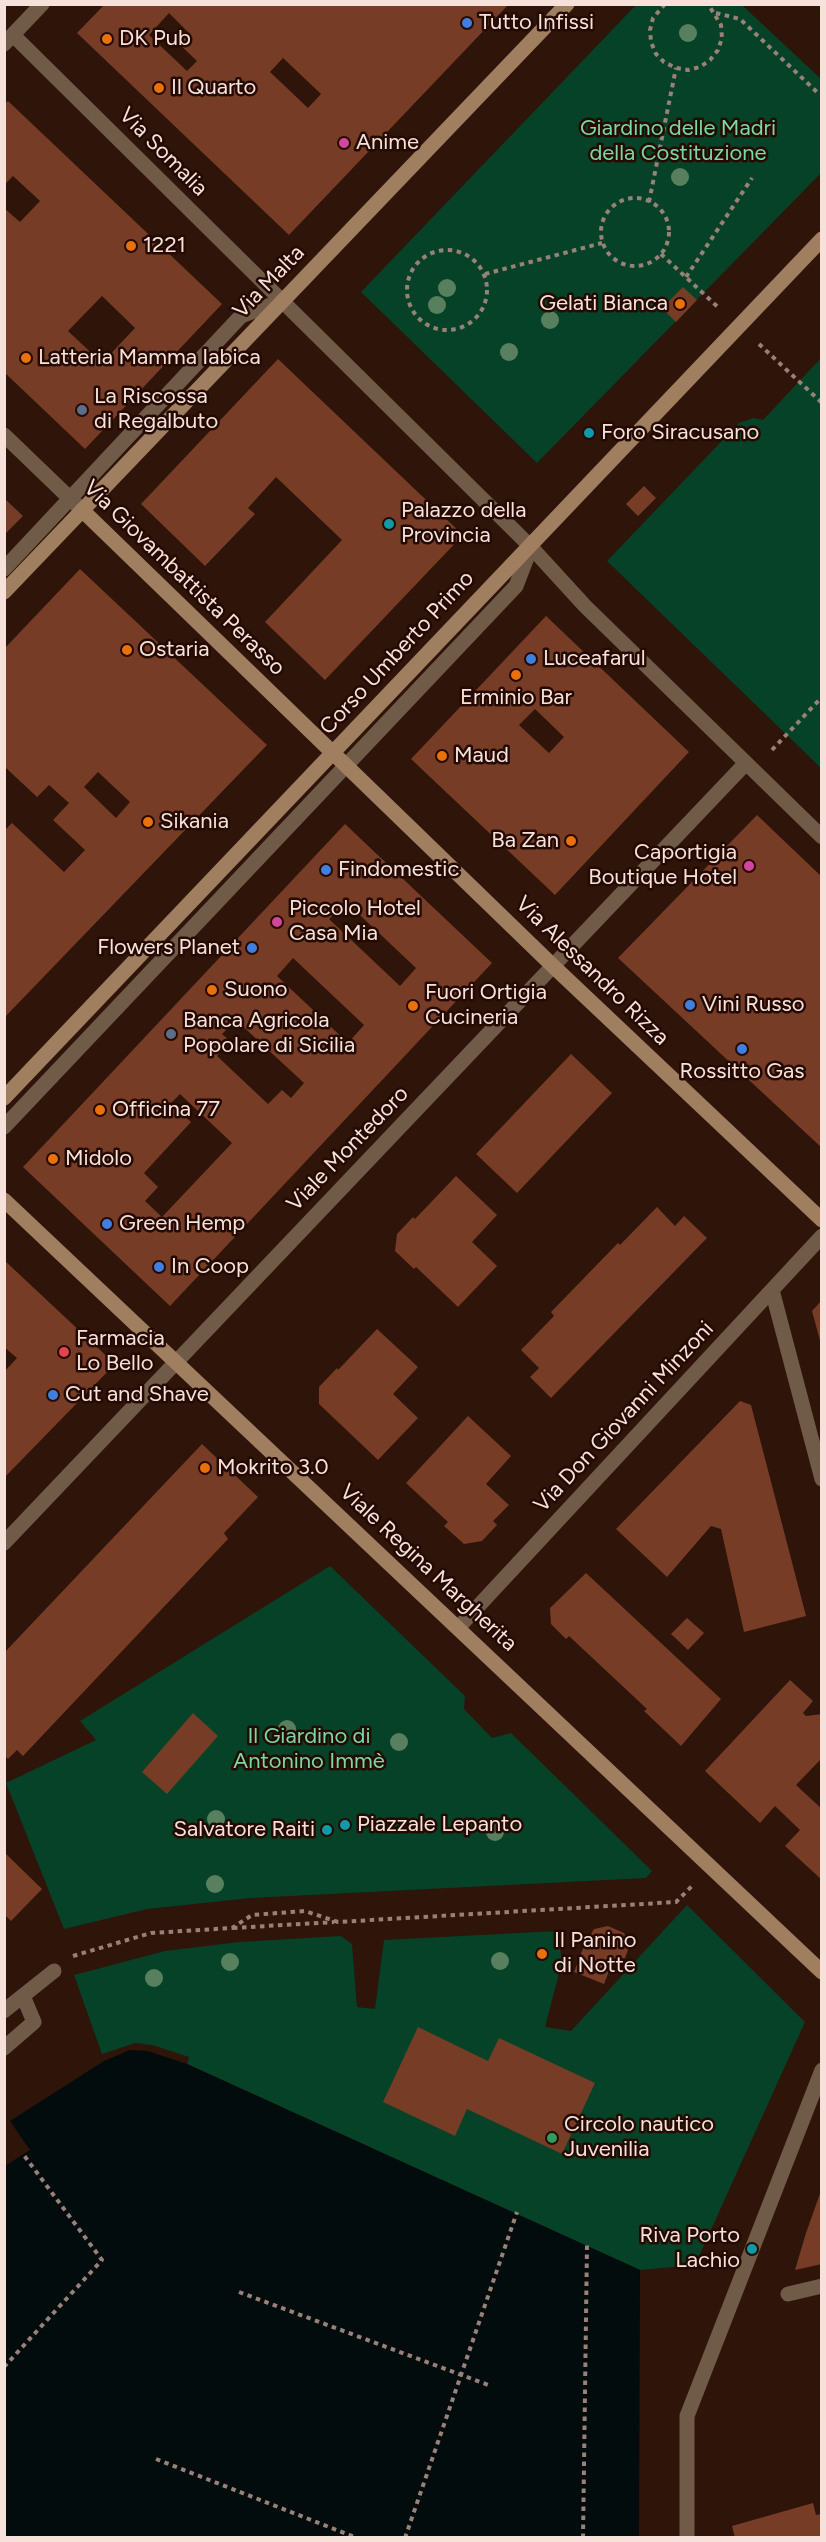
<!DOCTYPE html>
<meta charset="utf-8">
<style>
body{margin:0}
#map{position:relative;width:826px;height:2542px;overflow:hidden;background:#2f1409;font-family:Figtree,sans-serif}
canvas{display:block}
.frame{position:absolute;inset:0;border:6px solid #f6e2da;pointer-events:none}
</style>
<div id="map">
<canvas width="826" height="2542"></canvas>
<div class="frame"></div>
</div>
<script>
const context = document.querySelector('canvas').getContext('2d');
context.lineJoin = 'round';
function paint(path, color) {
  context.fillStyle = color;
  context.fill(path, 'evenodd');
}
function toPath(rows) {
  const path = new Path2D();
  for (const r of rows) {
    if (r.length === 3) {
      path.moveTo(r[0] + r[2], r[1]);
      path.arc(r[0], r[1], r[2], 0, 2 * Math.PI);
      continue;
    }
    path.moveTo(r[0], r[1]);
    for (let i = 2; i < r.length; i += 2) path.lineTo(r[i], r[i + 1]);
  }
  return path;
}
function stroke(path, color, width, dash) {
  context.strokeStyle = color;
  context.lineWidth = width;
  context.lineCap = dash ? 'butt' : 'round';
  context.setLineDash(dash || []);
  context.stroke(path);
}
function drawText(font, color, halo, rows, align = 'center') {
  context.font = font + ' Figtree,sans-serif';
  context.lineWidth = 5;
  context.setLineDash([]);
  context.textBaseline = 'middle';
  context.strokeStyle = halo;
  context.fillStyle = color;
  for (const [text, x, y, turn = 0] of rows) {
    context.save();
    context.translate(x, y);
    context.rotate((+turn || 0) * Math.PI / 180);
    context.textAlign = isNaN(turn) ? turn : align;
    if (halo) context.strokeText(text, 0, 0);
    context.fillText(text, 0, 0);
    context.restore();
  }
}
const green = toPath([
 [636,5,742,5,821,79,821,173,537,463,361,292],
 [821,358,821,768,607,561,739,423,753,418,763,420],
 [330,1566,465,1696,464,1709,492,1738,511,1733,652,1871,646,1878,251,1898,147,1909,64,1929,6,1783,96,1740,80,1721],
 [687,1905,805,2022,695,2265,640,2270,187,2064,189,2057,152,2045,135,2043,102,2054,74,1975,165,1951,239,1942,341,1936,352,1944,357,2007,375,2009,384,1940,558,1931,562,1962,545,2027,571,2031]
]);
const water = toPath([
 [130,2050,148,2051,187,2064,640,2270,639,2537,5,2537,5,2166,30,2150,10,2121,104,2061]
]);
const building = toPath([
 [105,4,509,4,289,235,77,33],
 [169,13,188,32,178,43,197,61,187,71,149,35],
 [283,58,321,94,308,108,270,72],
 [8,101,222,304,85,449,4,372,4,208,20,222,40,201,13,176,4,185,4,104],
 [102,296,135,328,102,363,68,331],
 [683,287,697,300,676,322,662,308],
 [278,359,463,535,325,680,265,622,342,540,276,477,248,508,255,514,205,566,141,504],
 [644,486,656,498,638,516,626,504],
 [4,498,23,516,4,535],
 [80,569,267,745,4,1018,4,831,12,823,64,872,85,850,53,820,69,803,49,785,37,797,6,768,4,769,4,649],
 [98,772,130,802,116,818,84,787],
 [546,616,689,752,555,895,411,759],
 [535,709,564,737,549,753,519,725],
 [757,815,822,877,822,1148,618,958],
 [345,824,492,963,170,1306,23,1167],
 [346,902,416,968,400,986,329,919],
 [293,958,364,1025,348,1043,277,976],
 [236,1020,304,1083,291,1098,282,1090,268,1104,217,1056,230,1041,222,1034],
 [180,1094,232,1143,162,1217,145,1201,158,1187,144,1173,191,1122,171,1103],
 [571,1054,612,1093,517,1193,476,1154],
 [456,1176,497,1215,472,1242,497,1266,458,1307,416,1267,414,1269,395,1251,397,1234,413,1217,415,1219],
 [657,1207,675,1226,684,1216,707,1238,551,1398,530,1377,539,1368,521,1350,554,1316,551,1312,618,1243,620,1245],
 [4,1260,115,1364,4,1478,4,1372,17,1358,4,1347],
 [822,1300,822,1344,821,1344,812,1311],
 [377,1329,418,1367,393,1394,418,1418,378,1460,319,1404,319,1387,337,1368,338,1370],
 [740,1401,751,1405,806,1616,744,1632,721,1529,711,1526,667,1577,616,1529],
 [468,1416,511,1456,486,1484,509,1505,493,1521,497,1525,482,1541,464,1544,444,1526,448,1522,406,1483],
 [202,1444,258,1497,224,1533,228,1539,23,1756,17,1750,8,1759,4,1755,4,1653],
 [586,1573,721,1699,681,1746,644,1711,647,1709,569,1636,566,1639,551,1624,550,1608],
 [687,1618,704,1633,688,1650,671,1634],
 [790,1680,813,1701,803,1713,806,1716,822,1714,822,1758,796,1785,822,1809,822,1880,785,1846,800,1830,775,1806,760,1823,705,1771],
 [193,1713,218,1736,167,1794,142,1772],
 [4,1852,42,1889,11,1921,6,1916,4,1917],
 [608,1926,624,1933,630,1944,625,1958,613,1961,604,1984,574,1972,584,1946,594,1929],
 [418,2027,488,2061,499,2038,595,2083,562,2154,467,2109,455,2136,383,2102],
 [822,2188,822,2264,795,2270,806,2233],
 [813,2503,816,2515,822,2514,822,2538,735,2538,732,2526]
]);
const path = toPath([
 [665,4,653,18,650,30,651,42,656,54,664,62,676,68,688,70,700,67,710,60,718,50,722,38,721,25,708,4],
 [716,13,740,19,819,94],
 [635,232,34],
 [649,202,676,68],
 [447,290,40],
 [661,254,720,309],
 [485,274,602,243],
 [686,277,752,178],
 [759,344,822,403],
 [772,750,822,697],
 [233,1928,334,1922],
 [73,1956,151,1933,232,1928,252,1915,305,1911,338,1922,676,1902,692,1886],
 [239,2292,491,2386],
 [4,2367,102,2260,23,2154],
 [156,2459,357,2538],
 [405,2538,517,2212],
 [583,2538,587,2245]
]);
const lane = toPath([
 [4,569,241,316,281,301],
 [4,1127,516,586,531,547]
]);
const street = toPath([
 [13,35,531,547,585,606,822,837],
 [4,44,42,4],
 [4,435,82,510],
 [772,1290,822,1479],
 [4,1543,746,763],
 [458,1628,822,1236],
 [4,2011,54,1971],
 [4,2048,34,2022,23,1996],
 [788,2294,822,2286],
 [687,2538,687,2416,822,2070]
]);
const secondary = toPath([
 [82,510,553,966,822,1220],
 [4,592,567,4],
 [4,1098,822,239],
 [4,1200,822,1972]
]);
const trees = [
 [688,33],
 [680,177],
 [447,288],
 [437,305],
 [550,320],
 [509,352],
 [287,1729],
 [399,1742],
 [216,1819],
 [495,1832],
 [215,1884],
 [500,1961],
 [230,1962],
 [154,1978]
];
const markers = [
 [467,23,6,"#3f7fe0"],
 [107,39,6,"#e8710a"],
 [159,88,6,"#e8710a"],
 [344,143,6,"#d1479c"],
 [131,246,6,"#e8710a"],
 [680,304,6,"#e8710a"],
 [26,358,6,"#e8710a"],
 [82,410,6,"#5c6f8a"],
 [589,433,6,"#0f9aa8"],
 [389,524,6,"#0f9aa8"],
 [127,650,6,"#e8710a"],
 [531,659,6,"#3f7fe0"],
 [516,675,6,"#e8710a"],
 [442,756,6,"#e8710a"],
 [148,822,6,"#e8710a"],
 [571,841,6,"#e8710a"],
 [749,866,6,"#d1479c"],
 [326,870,6,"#3f7fe0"],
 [277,922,6,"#d1479c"],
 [252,948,6,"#3f7fe0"],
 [212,990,6,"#e8710a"],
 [690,1005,6,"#3f7fe0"],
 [413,1006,6,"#e8710a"],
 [171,1034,6,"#5c6f8a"],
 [742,1049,6,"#3f7fe0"],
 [100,1110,6,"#e8710a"],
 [53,1159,6,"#e8710a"],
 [107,1224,6,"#3f7fe0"],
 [159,1267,6,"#3f7fe0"],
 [64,1352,6,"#e0444e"],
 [53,1395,6,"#3f7fe0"],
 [205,1468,6,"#e8710a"],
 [345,1825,6,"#0f9aa8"],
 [327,1830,6,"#0f9aa8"],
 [542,1954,6,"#e8710a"],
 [552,2138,6,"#2e9e5b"],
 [752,2249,6,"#0f9aa8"]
];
const poiNames = [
 ["Tutto Infissi",479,23],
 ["DK Pub",119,39],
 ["Il Quarto",171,88],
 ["Anime",356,143],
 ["1221",143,246],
 ["Gelati Bianca",668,304,"right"],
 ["Latteria Mamma Iabica",38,358],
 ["La Riscossa",94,397],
 ["di Regalbuto",94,422],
 ["Foro Siracusano",601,433],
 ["Palazzo della",401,511],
 ["Provincia",401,536],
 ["Ostaria",139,650],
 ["Luceafarul",543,659],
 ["Erminio Bar",516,698,"center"],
 ["Maud",454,756],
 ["Sikania",160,822],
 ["Ba Zan",559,841,"right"],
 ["Caportigia",737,853,"right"],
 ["Boutique Hotel",737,878,"right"],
 ["Findomestic",338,870],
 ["Piccolo Hotel",289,909],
 ["Casa Mia",289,934],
 ["Flowers Planet",240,948,"right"],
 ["Suono",224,990],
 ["Fuori Ortigia",425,993],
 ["Cucineria",425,1018],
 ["Vini Russo",702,1005],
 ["Banca Agricola",183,1021],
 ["Popolare di Sicilia",183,1046],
 ["Rossitto Gas",742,1072,"center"],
 ["Officina 77",112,1110],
 ["Midolo",65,1159],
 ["Green Hemp",119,1224],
 ["In Coop",171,1267],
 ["Farmacia",76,1339],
 ["Lo Bello",76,1364],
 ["Cut and Shave",65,1395],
 ["Mokrito 3.0",217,1468],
 ["Piazzale Lepanto",357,1825],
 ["Salvatore Raiti",315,1830,"right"],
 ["Il Panino",554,1941],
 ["di Notte",554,1966],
 ["Circolo nautico",564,2125],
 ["Juvenilia",564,2150],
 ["Riva Porto",740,2236,"right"],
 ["Lachio",740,2261,"right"]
];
const parkNames = [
 ["Giardino delle Madri",678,129],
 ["della Costituzione",678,154],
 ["Il Giardino di",309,1737],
 ["Antonino Immè",309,1762]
];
const streetNames = [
 ["Via Somalia",163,152,45],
 ["Via Malta",269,282,-46],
 ["Via Giovambattista Perasso",184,578,44],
 ["Corso Umberto Primo",397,653,-47],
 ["Via Alessandro Rizza",592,971,44],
 ["Viale Montedoro",348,1149,-46],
 ["Via Don Giovanni Minzoni",624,1417,-47],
 ["Viale Regina Margherita",428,1568,43]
];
paint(green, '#054227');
paint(water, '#020c0c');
paint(building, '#773c25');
stroke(path, '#988178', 4, [4.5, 4.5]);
stroke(lane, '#705a48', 15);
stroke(street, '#705a48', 15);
stroke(secondary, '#a07e60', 15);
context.fillStyle = '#58805e';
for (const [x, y] of trees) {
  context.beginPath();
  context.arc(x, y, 9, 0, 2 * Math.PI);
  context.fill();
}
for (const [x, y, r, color] of markers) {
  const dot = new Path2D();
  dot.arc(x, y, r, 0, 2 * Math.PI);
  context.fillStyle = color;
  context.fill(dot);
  stroke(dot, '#250a02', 2);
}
drawText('22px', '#f6e2da', '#250a02', poiNames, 'left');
drawText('22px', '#79d8a3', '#250a02', parkNames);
drawText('22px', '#f6e2da', '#250a02', streetNames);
</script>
